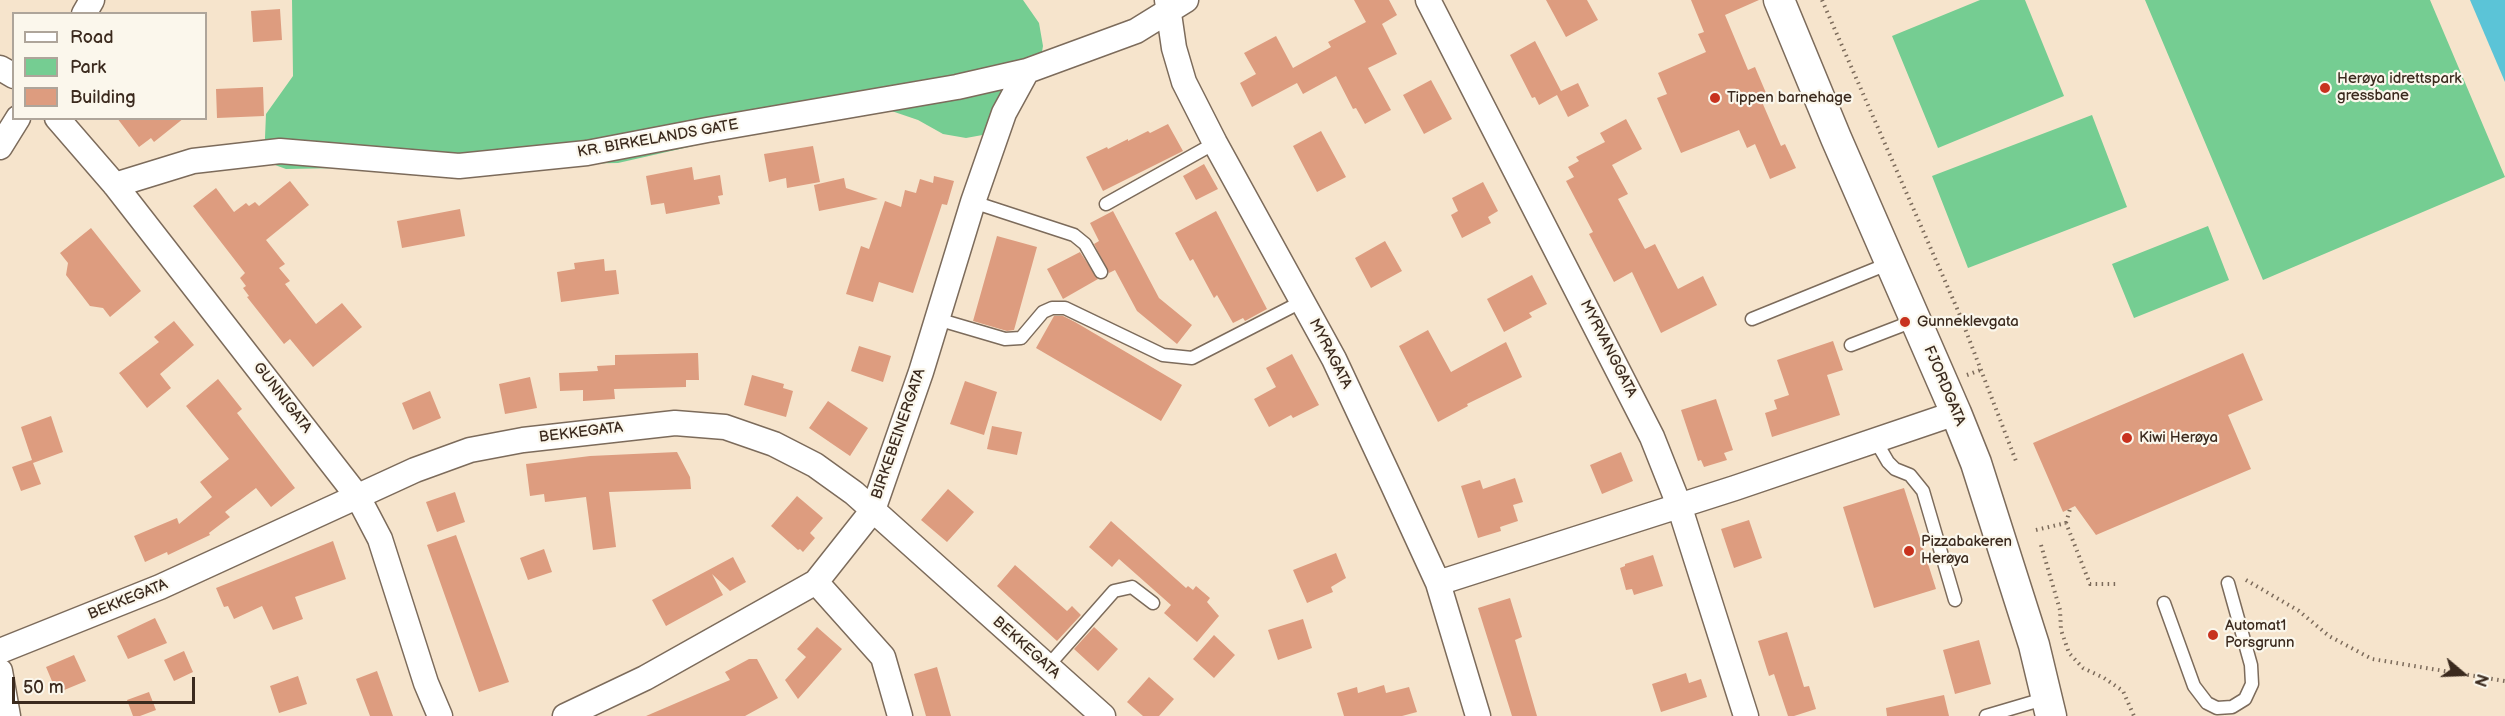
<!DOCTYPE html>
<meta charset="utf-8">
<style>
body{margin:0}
#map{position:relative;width:2505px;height:716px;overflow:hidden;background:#f6e4cc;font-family:"Balsamiq Sans",sans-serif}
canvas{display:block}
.legend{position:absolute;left:12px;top:12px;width:195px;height:108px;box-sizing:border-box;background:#fbf7ec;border:2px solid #aea59a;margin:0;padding:8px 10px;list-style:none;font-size:18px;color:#3b2a1e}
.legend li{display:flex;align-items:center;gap:12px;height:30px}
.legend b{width:30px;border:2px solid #aea59a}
.north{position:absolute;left:2433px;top:644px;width:60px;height:60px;-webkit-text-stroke:4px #fbf7ec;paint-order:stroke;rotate:109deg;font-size:16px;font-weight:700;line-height:24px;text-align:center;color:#3b2a1e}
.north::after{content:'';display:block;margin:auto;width:21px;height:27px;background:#3b2a1e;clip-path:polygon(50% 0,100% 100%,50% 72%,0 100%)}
.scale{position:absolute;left:12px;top:677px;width:183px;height:27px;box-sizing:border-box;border:3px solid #3b2a1e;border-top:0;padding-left:8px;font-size:18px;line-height:21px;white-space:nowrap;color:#3b2a1e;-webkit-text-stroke:4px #fbf7ec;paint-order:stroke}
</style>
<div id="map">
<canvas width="2505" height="716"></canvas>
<ul class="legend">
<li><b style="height:8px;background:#fff"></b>Road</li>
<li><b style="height:16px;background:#75cd92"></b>Park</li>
<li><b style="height:16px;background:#dd9c7f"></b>Building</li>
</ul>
<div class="north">N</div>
<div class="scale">50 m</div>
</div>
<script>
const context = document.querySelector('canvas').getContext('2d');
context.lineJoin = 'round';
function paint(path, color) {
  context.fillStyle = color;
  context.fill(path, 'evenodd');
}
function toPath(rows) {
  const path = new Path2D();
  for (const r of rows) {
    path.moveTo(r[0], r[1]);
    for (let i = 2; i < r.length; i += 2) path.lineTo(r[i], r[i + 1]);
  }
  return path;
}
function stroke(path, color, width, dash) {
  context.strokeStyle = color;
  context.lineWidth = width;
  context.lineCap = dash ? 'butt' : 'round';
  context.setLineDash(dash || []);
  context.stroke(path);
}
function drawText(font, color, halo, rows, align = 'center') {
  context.font = font + ' "Balsamiq Sans",sans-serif';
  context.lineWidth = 4.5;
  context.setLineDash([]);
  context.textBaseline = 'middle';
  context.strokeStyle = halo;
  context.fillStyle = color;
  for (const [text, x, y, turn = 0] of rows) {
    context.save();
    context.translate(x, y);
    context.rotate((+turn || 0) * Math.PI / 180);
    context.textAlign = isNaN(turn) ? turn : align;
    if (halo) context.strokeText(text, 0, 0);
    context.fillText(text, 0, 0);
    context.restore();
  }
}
const green = toPath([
 [292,0,1023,0,1039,23,1043,46,1039,69,1022,105,1008,122,988,134,966,138,943,134,918,120,874,105,618,163,286,169,264,161,266,114,293,76],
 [1980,0,2025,0,2064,96,1938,148,1892,36],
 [2145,0,2430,0,2505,177,2263,280],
 [2092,115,2127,207,1968,268,1932,176],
 [2208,226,2229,280,2134,318,2112,264]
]);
const water = toPath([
 [2470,0,2505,0,2505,82]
]);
const building = toPath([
 [1354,0,1389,0,1397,15,1382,24,1397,54,1368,68,1391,110,1365,124,1356,108,1353,109,1336,76,1303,94,1297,83,1252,107,1240,83,1256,74,1244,53,1276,36,1293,68,1331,47,1328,42,1366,22],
 [1546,0,1587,0,1598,20,1566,37],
 [1691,0,1759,0,1725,15,1748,70,1755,67,1766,93,1759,95,1781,146,1785,144,1796,168,1770,179,1755,144,1747,148,1739,130,1681,153,1657,98,1667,94,1658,73,1706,52,1698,34,1704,32],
 [280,9,282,40,253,42,251,11],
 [1535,41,1561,91,1578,83,1589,106,1568,117,1557,95,1539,105,1535,97,1532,98,1510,55],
 [1431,80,1452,119,1424,134,1403,95],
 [263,87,264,116,217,118,216,89],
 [117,118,184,118,154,142,151,138,139,147],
 [1626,119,1642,149,1612,165,1628,194,1618,199,1645,249,1655,244,1678,289,1703,276,1717,305,1661,333,1632,272,1614,282,1589,234,1593,232,1566,181,1574,177,1568,167,1579,161,1576,157,1605,142,1600,133],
 [1168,124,1183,151,1103,191,1086,157,1107,147,1108,149,1128,139,1128,141,1148,131,1150,133],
 [1321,131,1346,177,1317,192,1293,146],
 [813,146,820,182,787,188,786,178,769,182,764,154],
 [1204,164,1218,189,1196,200,1183,176],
 [692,167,694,180,720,175,723,195,718,196,720,204,666,214,664,203,651,205,646,176],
 [934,176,954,181,947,205,942,204,913,293,879,282,873,302,846,294,861,246,869,249,885,201,901,207,905,190,916,193,920,179,933,183],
 [844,178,846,188,878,199,819,211,814,185],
 [290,181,309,205,266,240,285,264,279,268,290,281,285,284,316,324,342,303,362,327,313,367,290,339,284,344,247,297,249,296,243,288,246,286,240,278,245,273,193,206,216,188,234,212,246,203,249,206,255,202,259,206],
 [1483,182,1498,211,1488,217,1491,223,1462,238,1451,215,1458,211,1452,198],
 [460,209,465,236,402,248,397,221],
 [1113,211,1159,298,1192,325,1177,344,1137,311,1115,270,1109,273,1094,244,1099,241,1090,223],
 [1216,211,1267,309,1245,321,1243,318,1233,323,1217,295,1214,298,1193,259,1190,261,1175,233],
 [91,228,141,291,110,317,103,308,90,306,66,275,68,263,60,253],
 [997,236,1037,247,1014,330,1007,331,973,321],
 [1385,241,1402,271,1371,288,1355,258],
 [1080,252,1098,279,1063,299,1047,269],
 [604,259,605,271,616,270,619,294,561,302,557,272,575,269,574,263],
 [1532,275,1547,304,1529,313,1532,317,1504,332,1487,299],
 [1054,316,1063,316,1075,322,1182,385,1161,421,1036,348],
 [174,321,194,345,160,374,171,388,147,408,119,373,159,342,154,337],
 [1428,330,1451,372,1506,342,1522,377,1467,404,1468,406,1438,422,1399,346],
 [1833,341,1843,370,1827,375,1840,415,1772,437,1765,413,1777,409,1774,400,1789,395,1777,360],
 [859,346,891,356,883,382,851,371],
 [698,353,699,380,686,380,686,387,614,389,615,399,583,401,583,390,560,391,559,373,598,371,597,366,615,365,615,355],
 [2243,353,2263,400,2228,415,2251,469,2096,535,2075,506,2063,512,2033,443],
 [1292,354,1319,405,1293,418,1291,415,1269,427,1254,399,1276,387,1266,368],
 [752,375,784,384,783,388,793,391,786,417,744,405],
 [530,377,537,408,505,414,499,384],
 [218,379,242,409,237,413,295,488,271,507,256,488,225,512,230,517,209,533,210,535,168,555,167,552,145,562,134,536,177,518,179,524,212,497,200,482,229,459,186,406],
 [965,381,997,392,984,435,950,424],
 [430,391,441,418,413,430,402,403],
 [1716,399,1733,450,1724,453,1727,460,1704,467,1701,460,1698,461,1681,410],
 [828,401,868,428,850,456,809,428],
 [51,416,63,452,33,463,41,484,21,491,12,467,32,460,21,427],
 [992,426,1022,432,1017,455,987,449],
 [677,452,690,477,691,489,609,492,616,547,593,550,586,497,545,502,544,494,530,496,526,464,590,456],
 [1621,452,1633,481,1602,494,1590,465],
 [1515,478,1523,502,1513,505,1518,521,1500,527,1501,531,1478,538,1461,486,1480,480,1483,489],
 [1904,488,1936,589,1874,608,1843,507],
 [948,489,974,512,947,542,921,520],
 [455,492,465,522,437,532,426,502],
 [797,496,823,518,810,533,815,538,803,552,800,549,798,550,771,526],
 [1749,520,1762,558,1734,568,1721,529],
 [1111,521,1186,588,1188,586,1193,590,1196,586,1210,598,1207,602,1219,616,1197,642,1164,613,1171,605,1119,559,1112,567,1089,547],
 [456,535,509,682,479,692,427,545],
 [333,541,346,579,295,597,303,619,273,630,262,606,234,619,228,606,224,607,216,588],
 [544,549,552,572,528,580,520,558],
 [1336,553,1346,578,1331,587,1333,592,1307,603,1293,570],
 [1653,555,1663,586,1634,595,1632,589,1626,590,1620,568,1625,566,1625,564],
 [733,557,746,582,730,591,712,574,723,595,666,626,652,600],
 [1015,565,1067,611,1072,606,1081,615,1057,641,997,586],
 [1510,598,1522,637,1515,640,1537,716,1512,716,1478,608],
 [155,618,167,643,128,659,117,636],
 [1303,619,1312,648,1278,660,1268,630],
 [817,627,842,649,798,699,785,680,806,657,797,649],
 [1094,627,1118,649,1098,671,1074,649],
 [1787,632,1804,687,1809,686,1816,709,1794,716,1788,716,1774,674,1769,676,1758,641],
 [1214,635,1235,655,1214,678,1193,659],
 [1979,640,1991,684,1955,694,1943,650],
 [184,651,193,672,174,681,164,660],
 [74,655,86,681,57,693,46,667],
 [749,659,757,659,778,698,745,716,646,716,730,680,725,672],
 [937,667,951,716,926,716,914,674],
 [377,671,393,716,370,716,356,679],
 [1686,673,1689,683,1701,679,1707,697,1661,712,1652,684],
 [298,676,307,704,279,713,270,686],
 [1149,677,1174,699,1159,716,1143,716,1127,702],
 [1384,685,1386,693,1409,687,1417,712,1402,716,1344,716,1337,693,1357,687,1358,693],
 [149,692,156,710,140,716,133,716,127,700],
 [1944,695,1949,716,1887,716,1886,708]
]);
const path = toPath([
 [1822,0,1959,313,2016,461],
 [1967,375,1981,370],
 [2066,523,2070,509],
 [2036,530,2066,523,2090,584,2118,584],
 [2041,545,2060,610,2061,630,2069,653,2083,668,2104,678,2123,691,2134,716],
 [2246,580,2299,611,2329,636,2372,659,2505,681]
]);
const service = toPath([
 [973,202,1074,235,1085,244,1101,272],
 [1106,204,1215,143],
 [937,319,1005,339,1021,338,1043,312,1052,308,1065,308,1163,355,1192,358,1303,301],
 [1752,319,1890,263],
 [1851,345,1916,320],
 [1879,438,1881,450,1888,462,1895,469,1910,475,1923,491,1955,600],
 [2164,603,2194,686,2207,703,2217,708,2232,707,2245,699,2252,684,2251,665,2228,583],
 [1047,667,1114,591,1132,587,1153,603],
 [1986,716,2047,698]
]);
const minor = toPath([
 [1167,0,1174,48,1184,82,1215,143,1334,359,1392,483,1438,583,1478,716],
 [1428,0,1652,437,1679,505,1746,716],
 [84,14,92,0],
 [0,68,14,76],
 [57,118,115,185,358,497,380,539,426,683,440,716],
 [0,147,18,118],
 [115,185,193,161,280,151,459,166,587,153,707,130,957,87,1027,71,1136,31,1186,0],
 [816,582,883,657,900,716],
 [1438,583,1735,488,1956,413],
 [0,651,160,587,415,470,470,450,523,440,675,423,725,427,774,444,815,465,854,493,1103,716],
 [0,671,8,716],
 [565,716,645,678,816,582,873,510,921,372,973,202,1004,113,1027,71]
]);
const tertiary = toPath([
 [1779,0,1836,138,1956,413,1976,463,2034,645,2051,716]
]);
const markers = [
 [2325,88,6,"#c8321e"],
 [1715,98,6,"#c8321e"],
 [1905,322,6,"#c8321e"],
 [2127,438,6,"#c8321e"],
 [1909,551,6,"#c8321e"],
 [2213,635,6,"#c8321e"]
];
const poiNames = [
 ["Herøya idrettspark",2337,79],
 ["gressbane",2337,96],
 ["Tippen barnehage",1727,98],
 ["Gunneklevgata",1917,322],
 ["Kiwi Herøya",2139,438],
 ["Pizzabakeren",1921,542],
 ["Herøya",1921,559],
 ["Automat1",2225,626],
 ["Porsgrunn",2225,643]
];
const streetNames = [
 ["KR. BIRKELANDS GATE",658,139,-10],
 ["MYRVANGGATA",1608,349,63],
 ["MYRAGATA",1330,354,63],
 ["FJORDGATA",1944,386,67],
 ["GUNNIGATA",282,398,52],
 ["BEKKEGATA",581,433,-7],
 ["BIRKEBEINERGATA",899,434,-71],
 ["BEKKEGATA",128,600,-22],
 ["BEKKEGATA",1026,648,42]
];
paint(green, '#75cd92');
paint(water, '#5bc4d7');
paint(building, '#dd9c7f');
stroke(service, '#7c6b5b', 15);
stroke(minor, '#7c6b5b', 27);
stroke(tertiary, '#7c6b5b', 33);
stroke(path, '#7c6b5b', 4, [1.5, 4.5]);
stroke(service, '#fff', 12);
stroke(minor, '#fff', 24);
stroke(tertiary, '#fff', 30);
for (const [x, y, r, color] of markers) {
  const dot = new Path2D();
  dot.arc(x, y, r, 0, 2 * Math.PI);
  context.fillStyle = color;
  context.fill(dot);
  stroke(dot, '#fbf7ec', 2);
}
drawText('15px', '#3b2a1e', '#fbf7ec', poiNames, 'left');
drawText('15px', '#3b2a1e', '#fbf7ec', streetNames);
</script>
